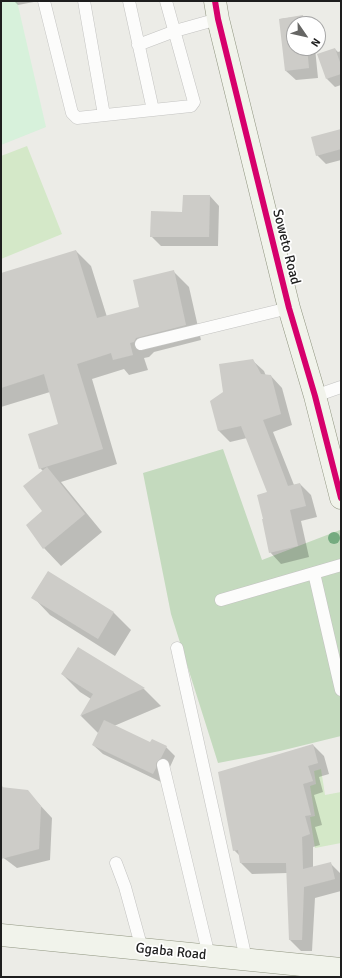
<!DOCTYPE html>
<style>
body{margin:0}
#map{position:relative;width:342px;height:978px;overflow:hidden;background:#ecece7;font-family:Signika,sans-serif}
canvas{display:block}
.frame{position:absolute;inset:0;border:2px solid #1e1e1e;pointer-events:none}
.north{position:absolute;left:286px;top:16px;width:40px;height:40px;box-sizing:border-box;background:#fff;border:1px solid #a5a5a5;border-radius:50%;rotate:124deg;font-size:11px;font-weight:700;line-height:16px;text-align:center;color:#1e1e1e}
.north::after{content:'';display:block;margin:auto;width:14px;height:18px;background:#666664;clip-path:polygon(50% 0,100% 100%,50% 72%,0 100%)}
</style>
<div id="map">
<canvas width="342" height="978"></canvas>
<div class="frame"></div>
<div class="north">N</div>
</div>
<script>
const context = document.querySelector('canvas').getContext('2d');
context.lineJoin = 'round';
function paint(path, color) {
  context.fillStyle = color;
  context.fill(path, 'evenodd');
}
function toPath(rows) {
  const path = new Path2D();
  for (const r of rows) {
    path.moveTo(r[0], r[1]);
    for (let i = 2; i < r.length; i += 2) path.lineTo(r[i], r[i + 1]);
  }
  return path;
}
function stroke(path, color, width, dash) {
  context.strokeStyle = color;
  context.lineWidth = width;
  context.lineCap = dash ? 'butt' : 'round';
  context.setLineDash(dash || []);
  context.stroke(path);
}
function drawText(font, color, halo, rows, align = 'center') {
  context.font = font + ' Signika,sans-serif';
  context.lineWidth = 3.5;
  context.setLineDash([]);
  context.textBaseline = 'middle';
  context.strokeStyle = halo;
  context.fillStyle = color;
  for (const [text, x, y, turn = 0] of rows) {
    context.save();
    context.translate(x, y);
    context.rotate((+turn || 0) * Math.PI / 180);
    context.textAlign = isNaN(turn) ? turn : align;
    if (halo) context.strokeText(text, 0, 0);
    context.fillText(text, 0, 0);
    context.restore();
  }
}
const grass = toPath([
 [27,146,62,234,1,259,1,156],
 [321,769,325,795,341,792,341,843,315,848,310,817,315,816,310,786,316,784,314,771]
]);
const forest = toPath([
 [223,449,262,560,340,530,341,736,280,751,218,763,171,614,143,473]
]);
const park = toPath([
 [1,1,17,1,46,127,1,145]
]);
const shadow = toPath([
 [14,1,39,1,18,5],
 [302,16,310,24,294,24,294,48,315,48,318,78,296,80,286,71,280,19],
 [335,49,338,52,341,51,341,85,335,87,327,79],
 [341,130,341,160,326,164,317,155],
 [210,196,219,206,218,246,161,246,151,236,183,213],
 [76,251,91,266,107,317,140,308,173,271,189,287,201,340,154,352,149,357,144,358,148,370,129,375,124,369,92,379,117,464,61,482,102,532,61,566,44,548,27,525,44,511,43,471,40,468,60,425,50,392,1,407,1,275],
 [252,360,264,371,266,376,271,376,282,388,292,425,273,432,294,485,300,484,311,495,317,517,301,521,309,557,281,564,270,552,268,493,247,438,230,442,219,431,211,402,224,392],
 [48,572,114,613,131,630,115,656,50,615,33,597],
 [78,648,144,689,161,706,114,726,150,744,166,747,175,756,170,767,165,772,163,783,103,754,93,745,100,732,98,733,81,716,91,699,80,692,62,674],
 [313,745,324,756,329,774,319,777,323,792,314,795,322,825,315,827,320,845,313,847,313,868,331,864,341,874,341,891,315,898,312,951,301,951,290,940,288,873,252,874,241,863,240,856,234,850],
 [1,782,3,789,27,791,52,818,50,860,17,868,1,856]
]);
const building = toPath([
 [303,15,304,24,294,24,294,48,307,48,309,68,285,71,279,19],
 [335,48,341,65,341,74,326,79,317,54],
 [341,129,341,149,316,156,311,137],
 [183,195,210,195,209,237,150,237,151,211,182,212],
 [76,250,97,318,139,307,133,280,174,270,186,325,136,338,134,342,130,343,133,355,113,360,111,353,77,364,103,449,39,469,28,434,58,424,44,374,1,388,1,273],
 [253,359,261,374,271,375,281,414,263,420,288,486,300,483,306,506,290,510,298,546,269,553,262,519,263,519,257,495,267,492,241,426,218,431,210,401,223,392,219,364],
 [47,467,85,514,43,549,26,525,42,511,23,486],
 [48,571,114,612,98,639,31,598],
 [78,647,145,688,80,716,93,694,61,674],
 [104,720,150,742,152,739,167,746,161,758,156,763,156,768,153,774,92,745],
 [313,744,318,763,308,766,313,781,303,784,311,815,305,816,310,834,302,837,303,869,331,862,335,879,304,887,302,940,289,940,286,863,240,863,238,850,233,851,218,772],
 [1,787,28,790,41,806,39,849,1,859]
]);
const lane = toPath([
 [44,1,72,113,77,118,191,106,194,102,166,1],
 [84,1,104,115],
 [129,1,153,110],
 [138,45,175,31,218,19],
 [141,344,289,308],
 [315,396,341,387],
 [314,573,341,690],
 [221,600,341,565],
 [177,648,246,959],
 [163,765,209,956],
 [116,863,125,887,142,949]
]);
const secondary = toPath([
 [215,1,218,19,289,308,315,396,341,498],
 [1,935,341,969]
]);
const cycleway = toPath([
 [215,1,218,19,289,308,315,396,341,498]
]);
const trees = [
 [334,538]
];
const streetNames = [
 ["Soweto Road",286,247,76],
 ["Ggaba Road",171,952,6]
];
paint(grass, '#d4e8c8');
paint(forest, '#c4dabe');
paint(park, '#d7f1db');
paint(shadow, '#0003');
paint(building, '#cdccc8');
stroke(lane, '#c3c3c1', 13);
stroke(secondary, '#909580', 23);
stroke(lane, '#fcfcfb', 12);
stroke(secondary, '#f1f3eb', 22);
stroke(cycleway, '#d6006c', 6);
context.fillStyle = '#75ab80';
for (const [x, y] of trees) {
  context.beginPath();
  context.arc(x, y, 6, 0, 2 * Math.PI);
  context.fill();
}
drawText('14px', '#1e1e1e', '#fff', streetNames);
</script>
